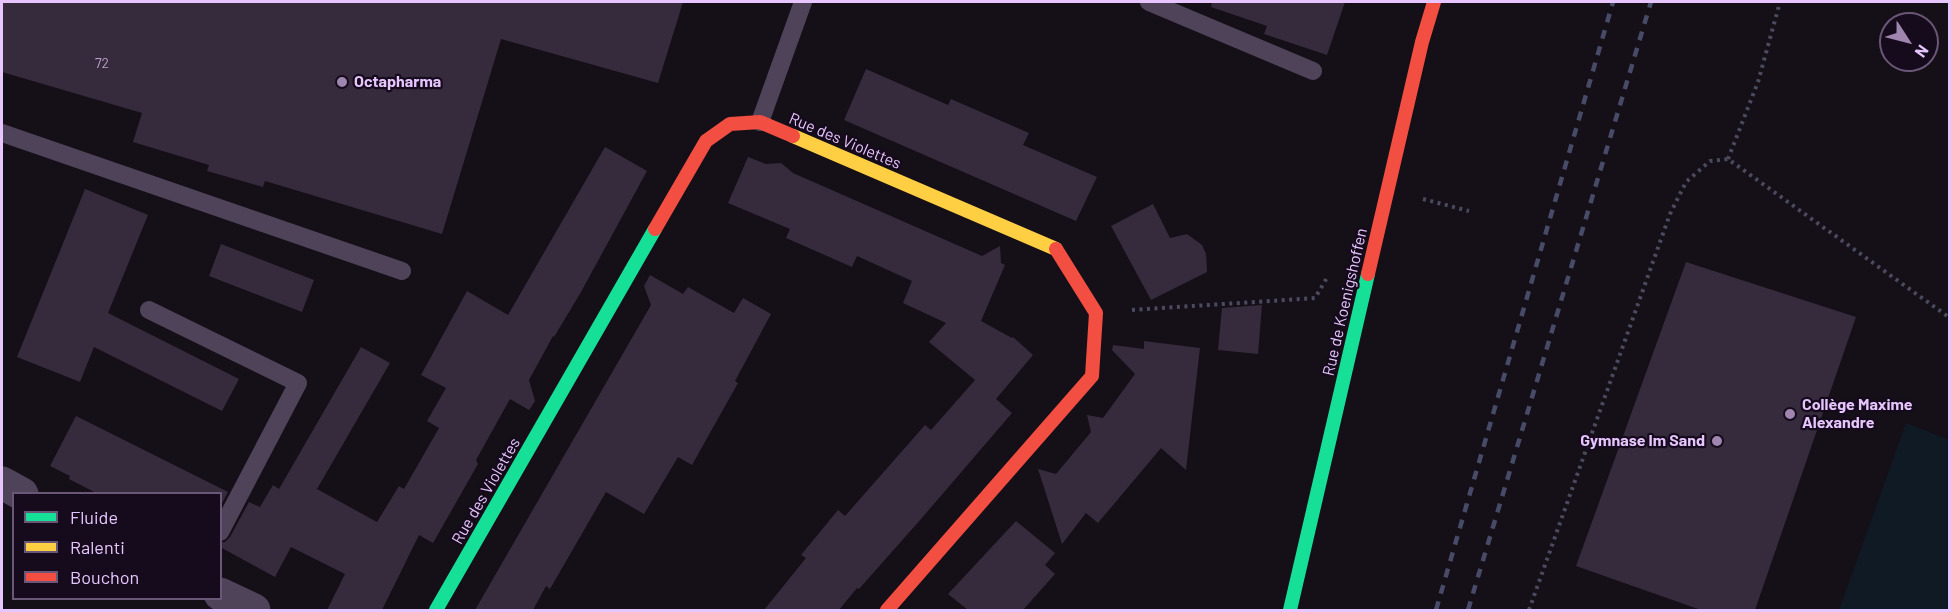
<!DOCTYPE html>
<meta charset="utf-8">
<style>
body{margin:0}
#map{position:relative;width:1951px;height:612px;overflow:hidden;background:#150f18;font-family:Barlow,sans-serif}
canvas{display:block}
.frame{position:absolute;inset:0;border:3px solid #e7c6ff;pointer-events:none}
.legend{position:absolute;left:12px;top:492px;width:210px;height:108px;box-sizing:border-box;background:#160b1c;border:2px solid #6a5677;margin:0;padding:8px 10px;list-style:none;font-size:18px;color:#e7c6ff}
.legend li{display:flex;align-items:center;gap:12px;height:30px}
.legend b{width:30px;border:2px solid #6a5677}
.north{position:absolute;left:1879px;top:12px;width:60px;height:60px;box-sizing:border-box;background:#160b1c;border:2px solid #6a5677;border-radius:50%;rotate:126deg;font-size:16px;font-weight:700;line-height:24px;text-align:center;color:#e7c6ff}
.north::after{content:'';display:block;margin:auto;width:21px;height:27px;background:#9e86ae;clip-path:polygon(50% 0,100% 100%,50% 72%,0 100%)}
</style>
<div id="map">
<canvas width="1951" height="612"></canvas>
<div class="frame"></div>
<ul class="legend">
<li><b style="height:8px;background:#16e098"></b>Fluide</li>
<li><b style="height:8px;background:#ffcf43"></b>Ralenti</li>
<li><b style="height:8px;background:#f24e42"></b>Bouchon</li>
</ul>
<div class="north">N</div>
</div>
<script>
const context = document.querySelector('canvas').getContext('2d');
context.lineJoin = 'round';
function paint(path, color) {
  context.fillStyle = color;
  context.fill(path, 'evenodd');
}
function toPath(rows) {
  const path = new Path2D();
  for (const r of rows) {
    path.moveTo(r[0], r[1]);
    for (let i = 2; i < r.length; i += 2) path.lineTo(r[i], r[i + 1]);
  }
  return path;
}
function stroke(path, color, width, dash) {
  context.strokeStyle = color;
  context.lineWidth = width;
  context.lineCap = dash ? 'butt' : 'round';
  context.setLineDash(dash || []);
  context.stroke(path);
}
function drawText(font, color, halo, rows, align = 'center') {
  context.font = font + ' Barlow,sans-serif';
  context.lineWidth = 4.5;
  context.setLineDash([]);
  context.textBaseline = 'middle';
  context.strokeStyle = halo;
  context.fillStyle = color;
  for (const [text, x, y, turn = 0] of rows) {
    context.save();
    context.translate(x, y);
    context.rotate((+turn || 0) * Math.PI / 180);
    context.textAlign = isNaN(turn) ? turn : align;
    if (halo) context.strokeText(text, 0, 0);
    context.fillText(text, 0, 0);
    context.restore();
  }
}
const green = toPath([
 [1906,423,1949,440,1949,610,1839,610]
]);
const building = toPath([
 [2,2,683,2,658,83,501,39,442,234,265,181,263,187,207,171,209,165,133,142,142,113,2,72],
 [1212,2,1345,2,1327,55,1264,34,1267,26,1211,7],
 [866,69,948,105,951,99,1029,133,1023,145,1097,177,1076,221,844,120],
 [605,147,647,171,581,292,554,337,553,336,529,380,535,401,529,410,510,399,476,460,478,464,433,543,419,535,382,610,327,610,345,574,291,547,275,577,220,547,220,543,225,542,230,537,249,502,260,507,273,485,279,489,361,347,390,363,317,489,377,522,399,486,404,489,439,428,427,421,446,388,421,375,467,291,508,315],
 [748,157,766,164,781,163,793,173,982,256,1000,246,1001,263,1005,265,981,321,1012,338,1013,337,1033,355,996,399,1012,413,921,519,859,589,857,588,839,610,764,610,806,558,801,555,838,510,845,516,925,425,931,430,975,380,929,342,946,323,903,303,912,281,857,256,852,267,786,238,790,229,728,203],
 [85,189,148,215,108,313,239,379,222,411,94,347,80,382,17,357],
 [1153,204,1170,238,1187,234,1202,245,1206,254,1207,272,1151,300,1111,226],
 [221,244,314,280,302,312,209,276],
 [1686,262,1856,317,1755,610,1701,610,1576,566],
 [650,275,683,294,688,287,734,313,743,298,771,314,735,381,738,383,692,465,678,457,644,514,606,492,550,589,546,586,533,610,475,610,651,305,644,286],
 [1262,305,1258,354,1218,350,1222,308],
 [1144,341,1200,348,1186,470,1161,448,1098,523,1086,513,1062,544,1038,469,1056,474,1091,432,1087,415,1103,418,1135,374,1112,350,1113,345,1144,349],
 [76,416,228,492,220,507,220,494,98,494,69,479,70,476,50,466],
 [1016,521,1055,553,1045,565,1055,574,1023,610,968,610,948,594]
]);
const path = toPath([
 [1728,159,1758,82,1780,2],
 [1423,199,1469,211],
 [1132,310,1315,298,1328,276],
 [1529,610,1670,214,1686,182,1710,161,1728,159,1950,318]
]);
const lane = toPath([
 [1149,2,1313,71],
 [760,122,803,2],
 [2,133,402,271],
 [149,310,298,383,220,532]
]);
const street = toPath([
 [2,483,22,494],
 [220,594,254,610]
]);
const fast = toPath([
 [436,610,655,229],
 [1290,610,1368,274]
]);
const slow = toPath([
 [793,136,1056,249]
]);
const jam = toPath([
 [655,229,706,141,730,124,760,122,793,136],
 [1368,274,1422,42,1434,2],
 [887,610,1092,376,1096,313,1056,249]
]);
const rail = toPath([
 [1436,610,1613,2],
 [1468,610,1651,2]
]);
const markers = [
 [342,82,6,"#9e86ae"],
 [1790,414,6,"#9e86ae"],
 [1717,441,6,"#9e86ae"]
];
const numberNames = [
 ["72",102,63]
];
const poiNames = [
 ["Octapharma",354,82],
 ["Collège Maxime",1802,405],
 ["Alexandre",1802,423],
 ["Gymnase Im Sand",1705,441,"right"]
];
const streetNames = [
 ["Rue des Violettes",845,141,23],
 ["Rue de Koenigshoffen",1345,302,-77],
 ["Rue des Violettes",486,491,-60]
];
paint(green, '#0f1a24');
paint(building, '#362b3c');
stroke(path, '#4a4b5e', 4, [3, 4.5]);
stroke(lane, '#4e4359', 18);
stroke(street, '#4e4359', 33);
stroke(fast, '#16e098', 14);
stroke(slow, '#ffcf43', 14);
stroke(jam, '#f24e42', 14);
stroke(rail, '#474b67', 4.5, [9, 8]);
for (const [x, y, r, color] of markers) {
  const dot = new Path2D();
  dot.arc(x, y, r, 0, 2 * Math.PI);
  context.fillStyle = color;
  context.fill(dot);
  stroke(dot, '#160b1c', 2);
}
drawText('14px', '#bb9fce', null, numberNames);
drawText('bold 16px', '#e7c6ff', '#160b1c', poiNames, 'left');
drawText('16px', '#e7c6ff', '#160b1c', streetNames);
</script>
